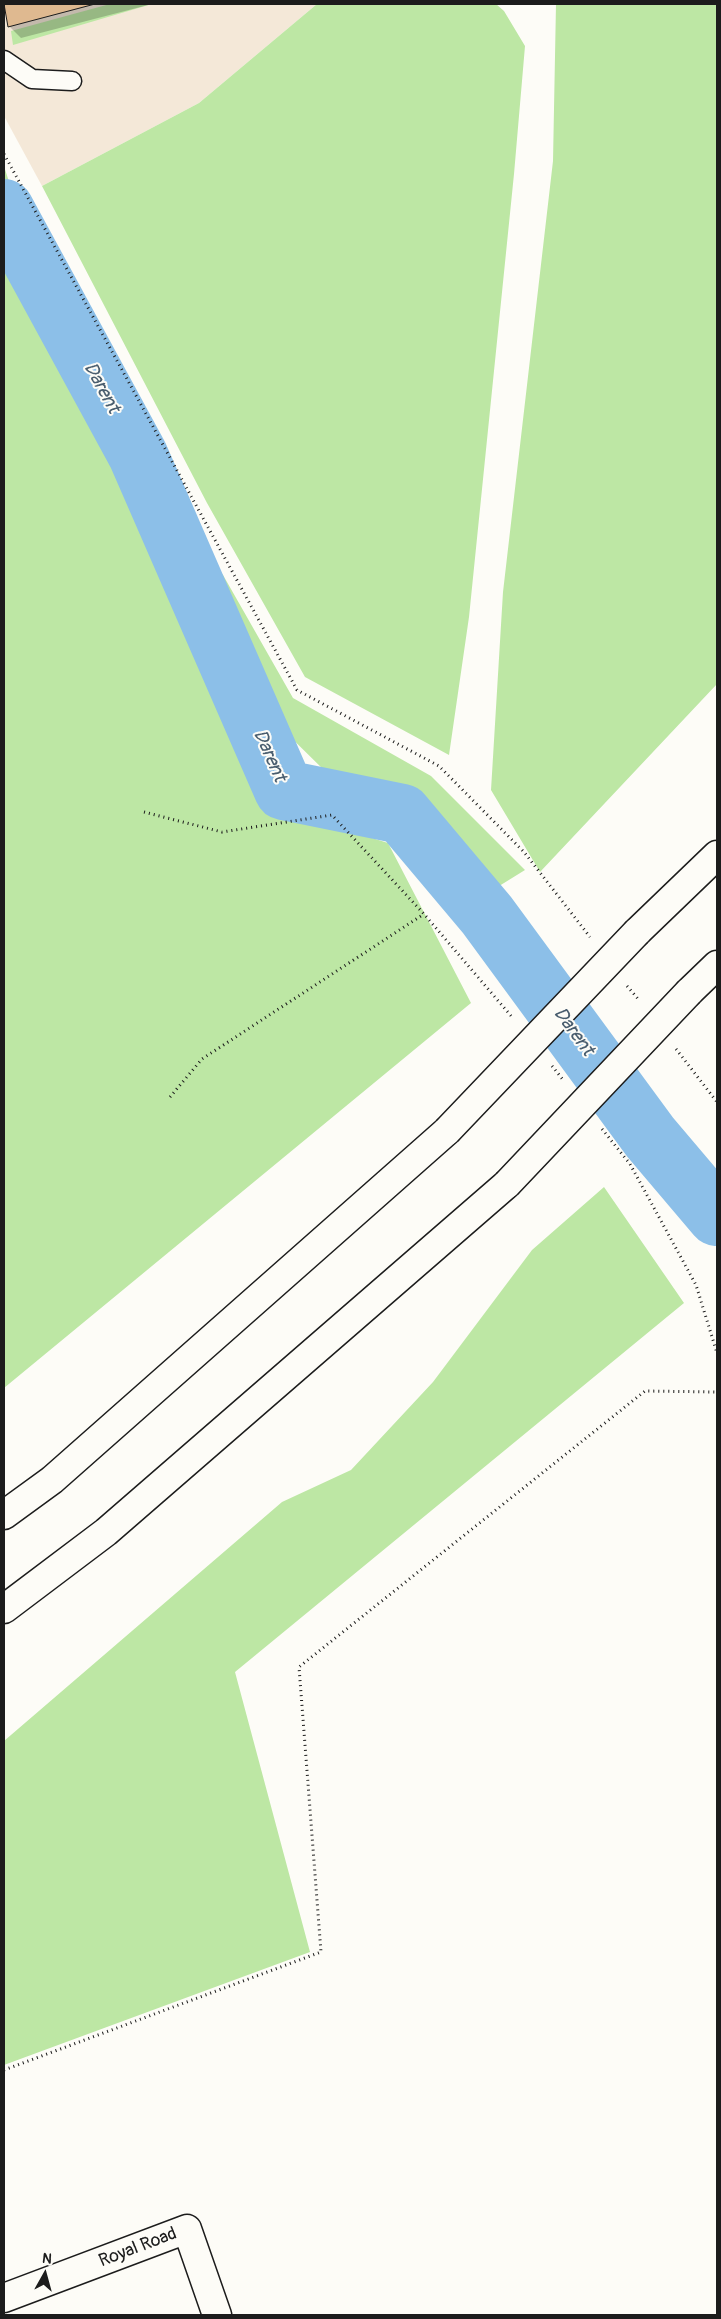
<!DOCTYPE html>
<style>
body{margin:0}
#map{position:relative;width:721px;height:2319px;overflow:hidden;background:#fdfcf7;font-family:Pangolin,sans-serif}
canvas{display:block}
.frame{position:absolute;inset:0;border:5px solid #1c1c1c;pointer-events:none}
.north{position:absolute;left:20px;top:2249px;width:50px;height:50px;-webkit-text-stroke:4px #fdfcf7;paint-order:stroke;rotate:7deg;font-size:14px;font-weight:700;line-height:20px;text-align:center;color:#1c1c1c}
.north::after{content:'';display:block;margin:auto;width:18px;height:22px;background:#1c1c1c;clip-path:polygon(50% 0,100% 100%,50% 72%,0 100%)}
</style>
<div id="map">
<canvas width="721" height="2319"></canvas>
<div class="frame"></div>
<div class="north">N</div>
</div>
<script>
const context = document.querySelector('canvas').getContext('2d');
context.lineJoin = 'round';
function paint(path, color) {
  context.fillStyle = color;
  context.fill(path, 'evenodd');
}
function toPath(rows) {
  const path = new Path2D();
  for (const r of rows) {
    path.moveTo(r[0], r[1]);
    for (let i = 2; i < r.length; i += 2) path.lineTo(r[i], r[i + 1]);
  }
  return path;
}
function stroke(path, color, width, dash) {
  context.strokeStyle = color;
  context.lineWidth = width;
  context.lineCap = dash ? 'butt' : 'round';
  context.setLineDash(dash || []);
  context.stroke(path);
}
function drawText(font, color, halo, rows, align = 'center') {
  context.font = font + ' Pangolin,sans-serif';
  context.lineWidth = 4;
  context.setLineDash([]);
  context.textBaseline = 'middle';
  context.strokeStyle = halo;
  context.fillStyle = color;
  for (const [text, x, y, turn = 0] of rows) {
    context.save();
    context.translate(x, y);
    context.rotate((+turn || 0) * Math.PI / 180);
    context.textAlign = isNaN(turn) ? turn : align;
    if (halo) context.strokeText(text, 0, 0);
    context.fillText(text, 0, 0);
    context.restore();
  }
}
const built = toPath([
 [4,4,317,4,199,103,42,186,4,116]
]);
const green = toPath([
 [110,4,152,4,13,45,11,31],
 [317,4,496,4,504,11,525,46,514,174,469,617,449,755,305,677,207,503,42,186,199,103],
 [556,4,717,4,717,684,540,872,491,790,503,592,553,161],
 [4,166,16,204,181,589,193,639,263,804,388,843,471,1003,4,1388],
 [211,562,223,575,293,698,431,776,525,870,483,896,414,804,331,777,265,712,204,583],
 [604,1187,684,1303,235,1672,310,1952,4,2065,4,1741,282,1502,351,1470,433,1382,532,1250]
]);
const shadow = toPath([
 [4,4,152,4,21,38,9,26]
]);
const river = toPath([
 [4,209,138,455,284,790,402,814,487,915,650,1137,717,1216]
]);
const building = toPath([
 [4,4,95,4,8,27,4,4]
]);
const path = toPath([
 [4,154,297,690,439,766,524,852,590,937],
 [144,812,222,832,332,815,424,914,512,1017],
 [627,986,639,1000],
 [676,1049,717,1102],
 [552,1066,564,1081],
 [170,1097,202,1059,424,914],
 [602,1129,630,1164,696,1285,717,1353],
 [4,2070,321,1952,299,1667,645,1391,717,1392]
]);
const lane = toPath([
 [4,60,32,79,72,81]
]);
const street = toPath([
 [4,2298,187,2229,217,2315]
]);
const highway = toPath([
 [637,932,717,855],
 [689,992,717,965],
 [4,1515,52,1480,447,1131],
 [4,1609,106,1532,507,1184]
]);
const highwayBridge = toPath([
 [447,1131,637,932],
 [507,1184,689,992]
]);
const streetNames = [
 ["Royal Road",138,2248,-21]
];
const waterNames = [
 ["Darent",101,388,61],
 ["Darent",269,756,66],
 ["Darent",573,1032,54]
];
paint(built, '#f4e8d8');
paint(green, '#bde7a4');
paint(shadow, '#0003');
stroke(river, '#8cbfe8', 60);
paint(building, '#dfb990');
stroke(building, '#1c1c1c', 1);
stroke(lane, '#1c1c1c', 21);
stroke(street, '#1c1c1c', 31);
stroke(highway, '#1c1c1c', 31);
stroke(path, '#1c1c1c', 3, [1, 4]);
stroke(lane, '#fdfcf7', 18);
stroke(street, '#fdfcf7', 28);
stroke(highway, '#fdfcf7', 28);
stroke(highwayBridge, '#1c1c1c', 31, []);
stroke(highwayBridge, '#fdfcf7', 28);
drawText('18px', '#1c1c1c', '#fdfcf7', streetNames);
drawText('italic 19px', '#495d6e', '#fdfcf7', waterNames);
</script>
